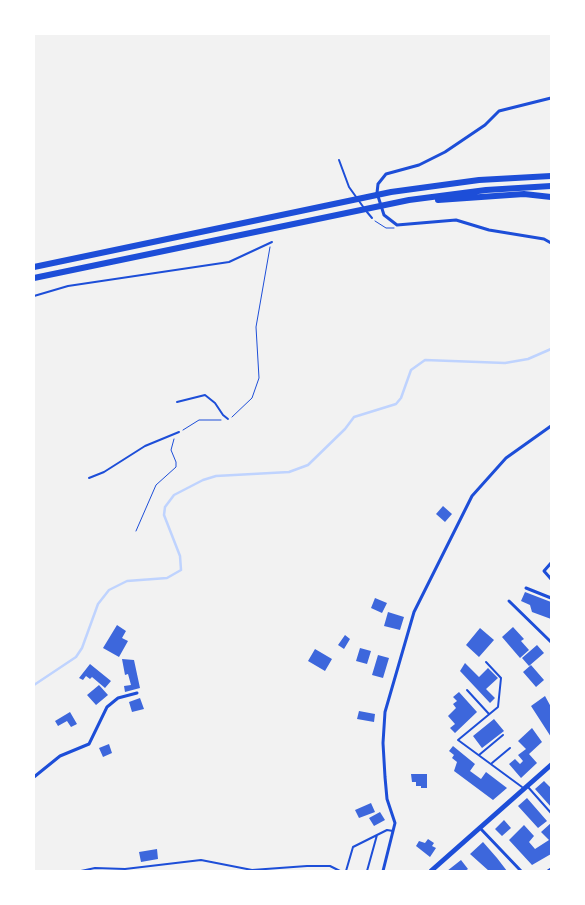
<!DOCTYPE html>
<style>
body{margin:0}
#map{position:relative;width:585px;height:905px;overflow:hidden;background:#f2f2f2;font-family:Cabin,sans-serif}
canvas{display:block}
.frame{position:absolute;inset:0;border:35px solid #fff;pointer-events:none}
</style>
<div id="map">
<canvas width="585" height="905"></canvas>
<div class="frame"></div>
</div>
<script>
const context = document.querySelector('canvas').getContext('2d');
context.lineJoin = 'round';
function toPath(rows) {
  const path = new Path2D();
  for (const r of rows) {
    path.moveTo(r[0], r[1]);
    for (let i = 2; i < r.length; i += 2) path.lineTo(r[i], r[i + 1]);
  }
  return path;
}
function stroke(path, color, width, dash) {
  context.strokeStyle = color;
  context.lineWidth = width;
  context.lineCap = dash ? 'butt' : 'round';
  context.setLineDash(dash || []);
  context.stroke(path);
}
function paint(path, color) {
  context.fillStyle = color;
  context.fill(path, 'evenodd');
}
const stream = toPath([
 [34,685,76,657,82,648,98,604,109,590,127,581,167,578,181,570,180,556,164,515,165,507,174,495,203,480,216,476,289,472,308,465,345,429,354,417,396,404,401,398,411,370,425,360,505,363,528,359,551,349]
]);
const building = toPath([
 [443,506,452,514,445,522,436,514],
 [525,592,551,602,551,619,532,612,530,605,521,601],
 [375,598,387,603,382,613,371,608],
 [388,612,404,617,400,630,384,626],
 [117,625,126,631,122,638,128,641,119,657,103,648],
 [513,627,524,639,521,641,529,650,520,658,502,637],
 [480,628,494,640,479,657,466,645],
 [345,635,350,639,344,649,338,645],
 [537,645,544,653,529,666,522,658],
 [360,648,371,651,367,664,356,661],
 [315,649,332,659,325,671,308,661],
 [378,655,389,658,383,678,372,675],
 [122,659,134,660,140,688,125,692,124,686,131,685,128,674,125,675],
 [465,663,479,677,488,668,498,678,486,689,495,698,490,703,460,671],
 [90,664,111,681,105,688,92,677,90,679,86,676,83,680,79,678],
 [531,665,544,680,536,687,523,672],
 [99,685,108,695,96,705,87,695],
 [459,692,477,712,455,733,450,728,455,724,448,716,456,708,453,704,457,701,453,697],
 [545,696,551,707,551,737,531,706],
 [140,698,144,709,132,712,129,702],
 [359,711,375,714,374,722,357,719],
 [70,712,77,724,71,727,67,721,58,726,55,721],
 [494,719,504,731,482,748,473,736],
 [532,728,542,742,529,754,537,763,521,778,509,764,515,759,520,764,523,761,518,755,526,749,518,741],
 [109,744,112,753,103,757,99,748],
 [453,746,475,764,470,771,481,779,486,772,507,788,493,800,454,771,457,762,452,758,454,755,449,751],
 [411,774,427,774,427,788,421,788,421,786,416,786,416,782,412,782],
 [544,781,550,787,551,786,551,807,535,789],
 [527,798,547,821,538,828,518,806],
 [371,803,375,812,359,818,355,810],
 [380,812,385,820,374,826,369,818],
 [504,820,511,828,502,836,495,829],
 [551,823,551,854,532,865,509,840,524,825,534,836,529,842,535,849,549,840,541,832],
 [428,839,434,843,432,846,436,848,430,857,416,846,419,841,425,843],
 [483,842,497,858,507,871,489,871,470,854],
 [157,849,158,859,141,862,139,852],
 [461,860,468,869,465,871,447,871]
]);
const path = toPath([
 [375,221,386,228,394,228],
 [232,417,252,398,259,378,256,327,270,247],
 [183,430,199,420,221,420],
 [136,531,156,485,176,467,176,462,171,450,174,439]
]);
const service = toPath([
 [339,160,349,187,364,208],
 [367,212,372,218],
 [34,296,68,286,229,262,272,242],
 [177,402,205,395,215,403,223,415,228,419],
 [89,478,104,472,145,446,179,432],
 [486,662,501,678,498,707,458,740,522,787],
 [467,690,489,714],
 [479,755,503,735],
 [492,763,510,748],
 [528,787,551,813],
 [81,871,95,868,125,869,201,860,252,870,307,866,330,866,340,871],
 [346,871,353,847,387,830,393,831],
 [367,871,377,835]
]);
const minor = toPath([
 [551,98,499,111,485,125,445,152,419,165,386,174,378,184,377,193,384,215,397,225,456,220,489,230,544,239,551,243],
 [551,563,544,571,551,579],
 [526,588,551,598],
 [509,601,551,642],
 [34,777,60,756,89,744,107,707,118,698,137,693],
 [480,828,521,871],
 [383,871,395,823,387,799,385,777,383,743,385,712,414,612,472,496,506,458,551,426],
 [548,871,551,869]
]);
const secondary = toPath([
 [431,871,551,765]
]);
const motorway = toPath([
 [438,200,524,194,551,197],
 [34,267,391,192,479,180,551,176],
 [34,278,409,200,486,190,551,186]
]);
stroke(stream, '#bfd3fe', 2.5);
paint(building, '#3d67dc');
stroke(path, '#1d4ed8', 1);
stroke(service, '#1d4ed8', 2);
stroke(minor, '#1d4ed8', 3);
stroke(secondary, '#1d4ed8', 5);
stroke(motorway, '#1d4ed8', 6);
</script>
